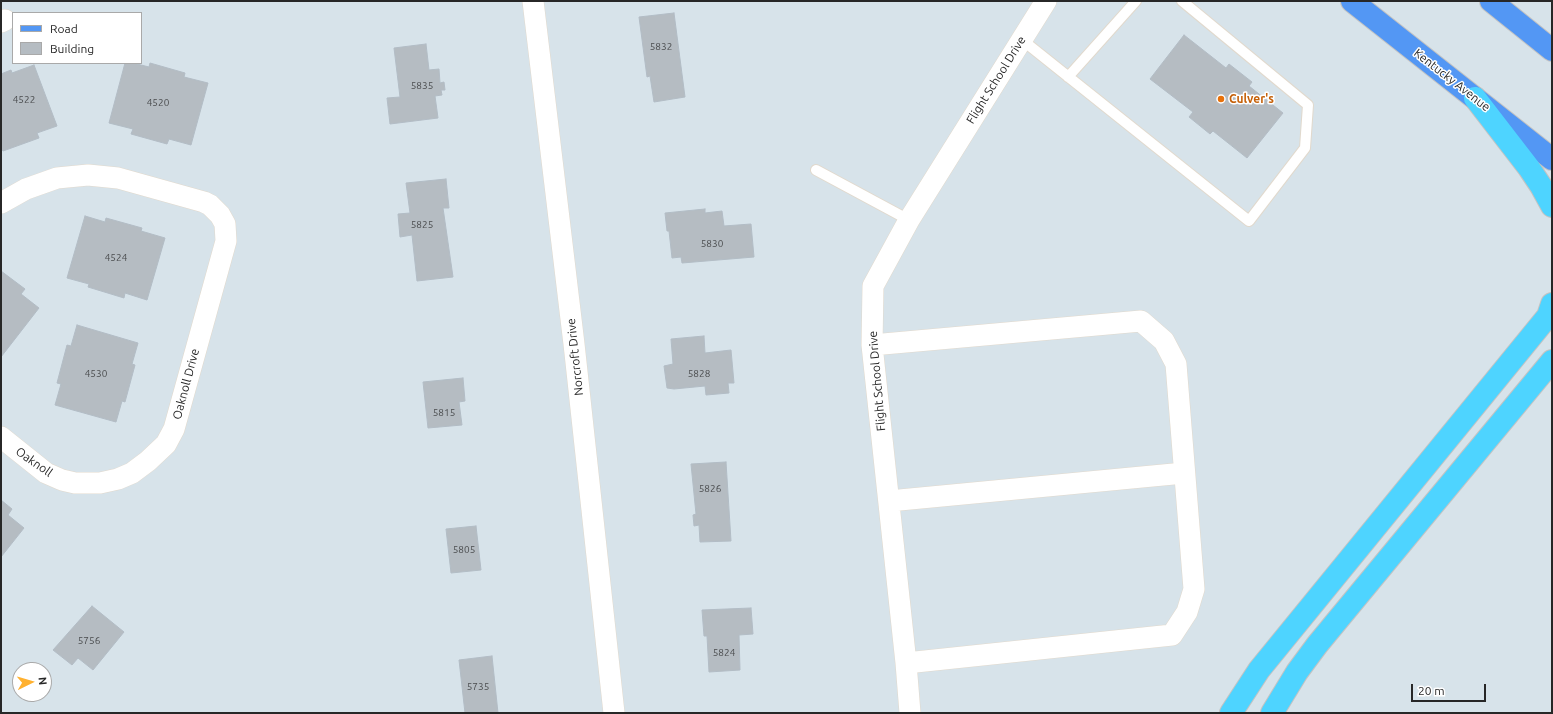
<!DOCTYPE html>
<style>
body{margin:0}
#map{position:relative;width:1553px;height:714px;overflow:hidden;background:#d7e3ea;font-family:Ubuntu,sans-serif}
canvas{display:block}
.frame{position:absolute;inset:0;border:2px solid #272727;pointer-events:none}
.legend{position:absolute;left:12px;top:12px;width:130px;height:52px;box-sizing:border-box;background:#fff;border:1px solid #a9a9a9;margin:0;padding:5px 7px;list-style:none;font-size:12px;color:#272727}
.legend li{display:flex;align-items:center;gap:8px;height:20px}
.legend b{width:20px;border:1px solid #a9a9a9}
.north{position:absolute;left:12px;top:662px;width:40px;height:40px;box-sizing:border-box;background:#fff;border:1px solid #a9a9a9;border-radius:50%;rotate:85deg;font-size:11px;font-weight:700;line-height:16px;text-align:center;color:#272727}
.north::after{content:'';display:block;margin:auto;width:14px;height:18px;background:#ffb130;clip-path:polygon(50% 0,100% 100%,50% 72%,0 100%)}
.scale{position:absolute;left:1411px;top:684px;width:75px;height:18px;box-sizing:border-box;border:2px solid #272727;border-top:0;padding-left:5px;font-size:12px;line-height:14px;white-space:nowrap;color:#272727;-webkit-text-stroke:3px #fff;paint-order:stroke}
</style>
<div id="map">
<canvas width="1553" height="714"></canvas>
<div class="frame"></div>
<ul class="legend">
<li><b style="height:5px;background:#5397f4"></b>Road</li>
<li><b style="height:11px;background:#b5bcc2"></b>Building</li>
</ul>
<div class="north">N</div>
<div class="scale">20 m</div>
</div>
<script>
const context = document.querySelector('canvas').getContext('2d');
context.lineJoin = 'round';
function paint(path, color) {
  context.fillStyle = color;
  context.fill(path, 'evenodd');
}
function toPath(rows) {
  const path = new Path2D();
  for (const r of rows) {
    path.moveTo(r[0], r[1]);
    for (let i = 2; i < r.length; i += 2) path.lineTo(r[i], r[i + 1]);
  }
  return path;
}
function stroke(path, color, width, dash) {
  context.strokeStyle = color;
  context.lineWidth = width;
  context.lineCap = dash ? 'butt' : 'round';
  context.setLineDash(dash || []);
  context.stroke(path);
}
function drawText(font, color, halo, rows, align = 'center') {
  context.font = font + ' Ubuntu,sans-serif';
  context.lineWidth = 3;
  context.setLineDash([]);
  context.textBaseline = 'middle';
  context.strokeStyle = halo;
  context.fillStyle = color;
  for (const [text, x, y, turn = 0] of rows) {
    context.save();
    context.translate(x, y);
    context.rotate((+turn || 0) * Math.PI / 180);
    context.textAlign = isNaN(turn) ? turn : align;
    if (halo) context.strokeText(text, 0, 0);
    context.fillText(text, 0, 0);
    context.restore();
  }
}
const building = toPath([
 [674,13,685,97,654,102,650,76,647,77,639,17,674,13],
 [1184,35,1226,68,1229,64,1252,82,1249,86,1283,113,1247,158,1213,131,1210,134,1189,117,1193,112,1150,79,1184,35],
 [426,44,429,70,439,69,440,83,444,82,445,90,441,90,442,95,435,96,438,118,390,124,387,98,400,97,394,48,426,44],
 [125,63,133,63,149,67,150,63,185,73,184,77,208,83,191,145,169,139,167,144,131,134,133,129,109,123,125,63],
 [34,65,57,126,37,133,39,138,3,151,1,148,1,74,11,70,12,73,34,65],
 [446,179,449,208,443,208,453,277,417,281,412,235,400,237,398,214,410,213,406,183,446,179],
 [705,209,705,213,722,211,724,226,751,224,754,257,682,263,681,257,672,258,669,231,667,231,665,213,705,209],
 [85,216,105,222,106,218,142,228,141,231,165,238,147,300,125,293,124,298,88,287,89,284,67,278,85,216],
 [1,271,25,289,21,294,39,308,1,357,1,271],
 [77,325,138,343,132,364,135,365,125,402,122,401,116,422,55,405,61,384,57,383,67,345,71,346,77,325],
 [704,336,705,353,731,350,734,383,728,383,729,393,706,395,705,386,674,389,667,388,664,366,673,364,671,339,704,336],
 [463,378,465,401,459,402,462,425,428,428,423,382,463,378],
 [726,462,731,541,700,542,699,525,694,526,693,515,696,514,691,464,726,462],
 [1,500,12,509,8,515,24,528,1,557,1,500],
 [476,526,481,570,451,573,446,529,476,526],
 [92,606,124,632,93,670,78,658,72,665,53,650,92,606],
 [751,608,753,634,739,635,740,670,709,672,707,636,704,636,702,610,751,608],
 [492,656,498,713,465,713,459,660,492,656]
]);
const service = toPath([
 [1021,39,1249,221,1305,148,1308,105,1182,1],
 [1068,77,1136,1],
 [816,170,909,220]
]);
const minor = toPath([
 [533,1,574,344,614,713],
 [1,22,5,20],
 [1,203,26,189,57,178,88,175,118,178,204,202,210,205,220,215,225,224,226,241,174,429,166,444,148,461,132,473,118,479,100,483,75,483,62,480,46,473,1,437],
 [872,345,1141,321,1164,341,1176,364,1194,589,1187,612,1172,635,906,663],
 [889,501,1184,473],
 [910,713,906,663,872,345,873,286,909,220,1046,1]
]);
const primary = toPath([
 [1352,1,1552,159],
 [1491,1,1552,50]
]);
const motorway = toPath([
 [1475,98,1529,168,1541,186,1552,206],
 [1231,713,1259,670,1548,316,1552,304],
 [1272,713,1297,672,1317,645,1552,361]
]);
const markers = [
 [1221,99,4,"#e8710a"]
];
const numberNames = [
 ["5832",661,47],
 ["5835",422,86],
 ["4522",24,100],
 ["4520",158,103],
 ["5825",422,225],
 ["5830",712,244],
 ["4524",116,258],
 ["4530",96,374],
 ["5828",699,374],
 ["5815",444,413],
 ["5826",710,489],
 ["5805",464,550],
 ["5756",89,641],
 ["5824",724,653],
 ["5735",478,687]
];
const streetNames = [
 ["Flight School Drive",996,80,-58],
 ["Kentucky Avenue",1452,80,38],
 ["Norcroft Drive",575,357,-96],
 ["Flight School Drive",877,381,-95],
 ["Oaknoll Drive",186,384,-75],
 ["Oaknoll",34,462,35]
];
const foodNames = [
 ["Culver's",1229,99]
];
paint(building, '#b5bcc2');
stroke(building, '#b2bcc5', 1);
stroke(service, '#e1d9cd', 12);
stroke(minor, '#e1d9cd', 22);
stroke(primary, '#c3c3c3', 24);
stroke(motorway, '#c3c3c3', 24);
stroke(service, '#fff', 10);
stroke(minor, '#fff', 21);
stroke(primary, '#5397f4', 22);
stroke(motorway, '#4ed4ff', 22);
for (const [x, y, r, color] of markers) {
  const dot = new Path2D();
  dot.arc(x, y, r, 0, 2 * Math.PI);
  context.fillStyle = color;
  context.fill(dot);
  stroke(dot, '#fff', 1.5);
}
drawText('10px', '#4a4c4e', null, numberNames);
drawText('12px', '#272727', '#fff', streetNames);
drawText('bold 12px', '#c56008', '#fff', foodNames, 'left');
</script>
